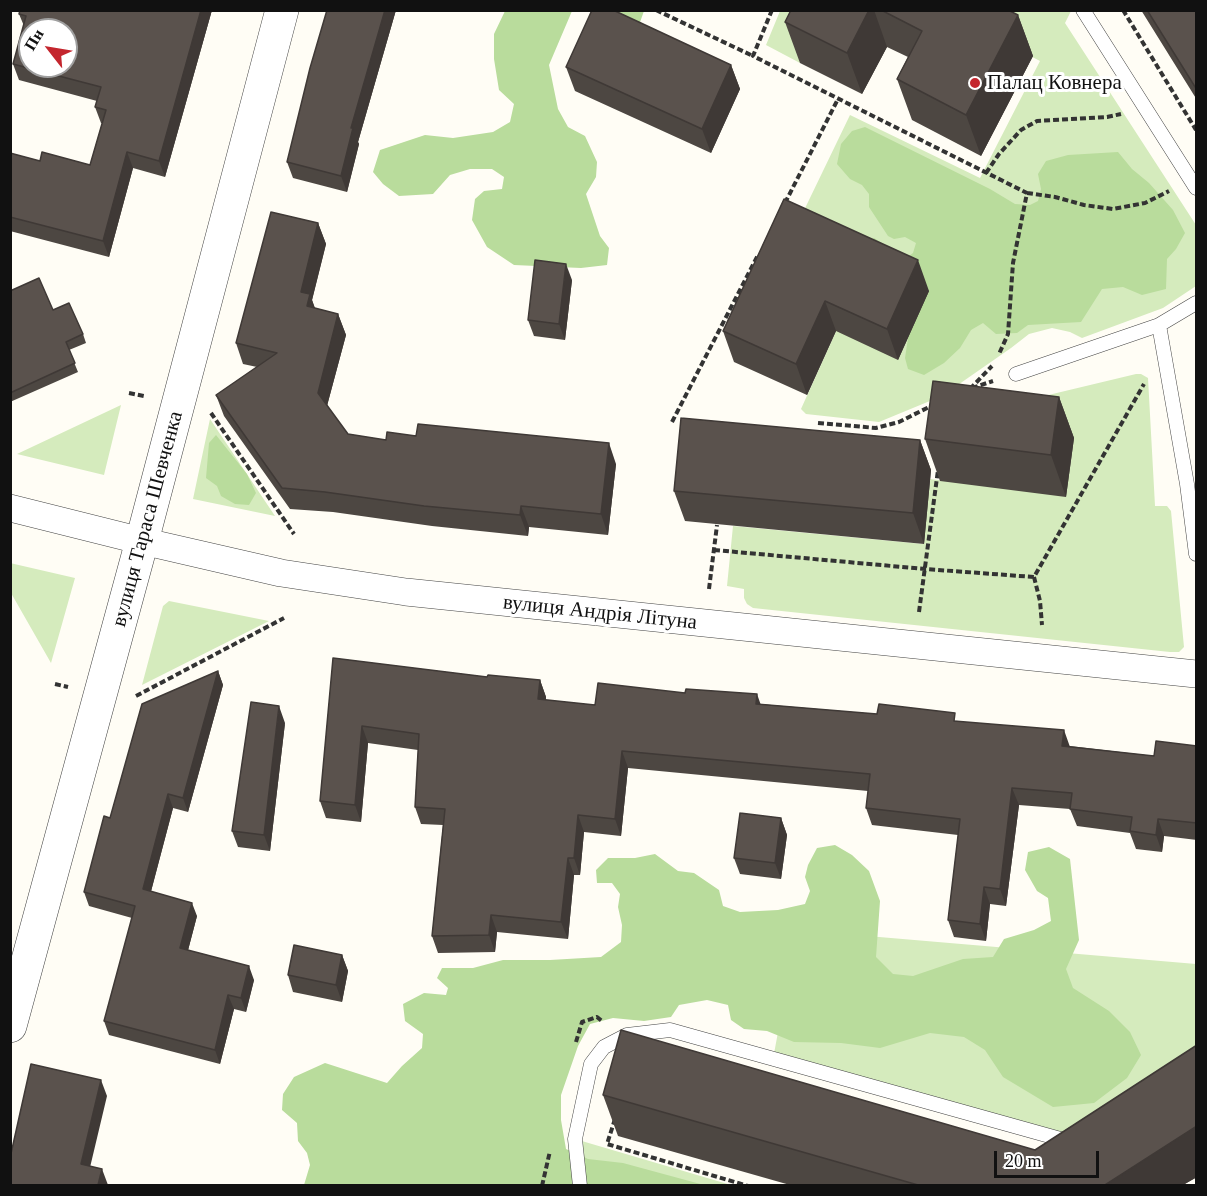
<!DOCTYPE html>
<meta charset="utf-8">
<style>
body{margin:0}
#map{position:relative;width:1207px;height:1196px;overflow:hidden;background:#fffdf5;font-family:"Times New Roman",serif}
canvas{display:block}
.frame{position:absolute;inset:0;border:12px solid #111;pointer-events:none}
.north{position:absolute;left:18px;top:18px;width:60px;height:60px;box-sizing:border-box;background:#fff;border:2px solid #a0a0a0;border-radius:50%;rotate:301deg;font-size:16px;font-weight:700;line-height:24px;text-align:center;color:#111}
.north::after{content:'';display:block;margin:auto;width:21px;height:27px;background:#c4262e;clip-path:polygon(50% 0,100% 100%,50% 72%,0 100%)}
.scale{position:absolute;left:994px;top:1151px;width:105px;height:27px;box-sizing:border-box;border:3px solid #111;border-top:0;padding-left:8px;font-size:18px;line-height:21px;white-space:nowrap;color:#111;-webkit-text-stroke:4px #fff;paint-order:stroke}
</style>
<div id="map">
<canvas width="1207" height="1196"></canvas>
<div class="frame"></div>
<div class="north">Пн</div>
<div class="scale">20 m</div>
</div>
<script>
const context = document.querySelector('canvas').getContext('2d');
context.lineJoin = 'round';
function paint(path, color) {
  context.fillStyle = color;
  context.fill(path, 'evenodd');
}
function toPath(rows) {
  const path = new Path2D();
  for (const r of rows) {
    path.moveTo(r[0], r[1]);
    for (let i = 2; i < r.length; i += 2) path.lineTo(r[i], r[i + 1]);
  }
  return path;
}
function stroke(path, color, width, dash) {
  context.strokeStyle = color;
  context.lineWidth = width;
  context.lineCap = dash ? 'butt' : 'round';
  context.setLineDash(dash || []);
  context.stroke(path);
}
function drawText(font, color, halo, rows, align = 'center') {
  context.font = font + ' "Times New Roman",serif';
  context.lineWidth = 6;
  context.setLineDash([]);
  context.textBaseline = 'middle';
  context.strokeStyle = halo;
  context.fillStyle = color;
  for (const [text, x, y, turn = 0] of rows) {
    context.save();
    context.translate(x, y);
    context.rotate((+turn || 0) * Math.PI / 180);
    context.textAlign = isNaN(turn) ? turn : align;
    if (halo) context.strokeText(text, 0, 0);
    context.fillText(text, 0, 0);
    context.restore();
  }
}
const green = toPath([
 [780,11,801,11,822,21,800,63,766,45],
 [943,11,1071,11,1065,23,1196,225,1196,286,1163,308,1082,338,1070,332,1052,328,1029,334,1011,348,942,396,879,422,806,414,801,409,836,331,795,229,850,115,980,178,1040,61],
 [1136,374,1141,374,1148,378,1155,506,1167,506,1171,511,1184,647,1179,652,1170,652,753,608,747,604,744,598,744,589,727,586,733,526,923,544,930,479,1066,496,1015,403],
 [121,405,104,475,17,454],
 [210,419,275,516,193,499],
 [10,563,75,578,51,663,11,593],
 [169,601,269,621,142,685,163,606],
 [797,930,1196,964,1196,1056,1064,1140,773,1059],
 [575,1139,731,1185,564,1186]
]);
const forest = toPath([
 [505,11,572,11,549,65,558,109,568,127,585,136,597,162,596,177,586,194,600,236,609,248,607,265,581,268,514,265,487,247,472,220,475,199,484,191,502,189,504,177,492,169,470,169,450,175,433,194,399,196,383,184,373,172,380,150,425,135,453,138,493,132,510,122,514,104,499,90,494,59,494,34],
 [593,11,644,11,639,25],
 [865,127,990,189,1015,204,1030,205,1038,201,1041,189,1038,174,1046,161,1068,155,1118,152,1132,169,1149,183,1173,210,1185,233,1176,249,1167,259,1166,289,1142,295,1123,287,1102,289,1081,322,1028,325,1017,333,996,334,983,323,971,330,960,348,944,363,924,375,908,369,905,358,908,338,866,242,874,238,885,245,892,254,905,259,913,253,916,243,905,237,894,239,888,236,869,207,869,194,862,185,850,179,837,164,841,144,852,131],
 [216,435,247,474,256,493,249,505,235,504,221,496,217,486,206,478,209,443],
 [835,845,852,855,869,871,880,901,876,957,893,974,913,976,963,959,993,957,1004,939,1034,930,1051,921,1048,898,1037,891,1025,870,1028,852,1049,847,1070,859,1079,940,1066,969,1073,988,1109,1011,1130,1032,1141,1055,1127,1078,1094,1103,1053,1107,1003,1077,985,1050,964,1037,930,1033,880,1048,841,1043,794,1042,767,1031,744,1029,731,1020,728,1005,707,1000,679,1005,671,1017,644,1021,613,1018,590,1024,578,1046,561,1095,561,1120,566,1149,588,1159,623,1163,704,1185,304,1185,310,1165,307,1153,298,1141,297,1123,282,1110,283,1094,294,1077,325,1063,387,1083,402,1066,422,1048,423,1034,405,1021,403,1004,424,993,446,995,448,988,437,978,442,968,473,968,503,960,550,960,601,957,621,942,622,925,618,907,620,894,612,883,597,883,596,870,608,858,635,858,655,854,678,871,694,873,719,890,723,906,740,912,778,910,805,904,810,891,805,877,808,865,817,848]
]);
const path = toPath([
 [656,10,753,56],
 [772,10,753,56,1027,193,1013,263,1008,334,999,354],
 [1123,10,1196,130],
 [986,173,999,154,1021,130,1037,121,1107,117,1121,114],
 [1027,193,1055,197,1084,205,1113,209,1145,203,1169,191],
 [785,203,838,99],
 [972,388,993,381],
 [970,389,992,366],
 [129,393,144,396],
 [211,413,294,534],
 [672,422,758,255],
 [818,423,876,428,899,422,933,405],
 [714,550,925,569,1034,577,1144,384],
 [1034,577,1040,601,1042,625],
 [709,589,717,525],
 [919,612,938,470],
 [55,684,68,687],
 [136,696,284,618],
 [576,1042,582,1022,597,1017,602,1021],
 [615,1119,607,1144,748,1186],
 [542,1186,550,1151]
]);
const service = toPath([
 [1083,10,1196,188],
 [1196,303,1159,325,1187,484,1196,554],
 [1016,374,1159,325],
 [580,1186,575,1139,591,1064,604,1047,627,1035,670,1030,1064,1140,1071,1135]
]);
const minor = toPath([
 [10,508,142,541,281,573,406,592,1196,674]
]);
const tertiary = toPath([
 [10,1026,142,541,282,10]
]);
const wall = toPath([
 [212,10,165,177,133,168,109,257,10,231,10,153,40,161,90,165,102,123,101,123,95,107,97,101,19,80,13,64,24,26,19,14],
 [327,10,396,10,358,142,359,144,347,192,293,178,287,162],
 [791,10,1008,10,1018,15,1033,56,981,156,912,120,897,79,908,57,887,47,862,94,800,63,785,22],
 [1141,10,1197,10,1197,100],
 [731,65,740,89,711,153,575,91,566,67],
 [784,199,929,291,898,360,836,331,807,395,734,362,723,331],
 [318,223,326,244,312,300,315,308,338,314,346,335,327,406,348,434,386,440,616,464,608,535,529,527,528,536,432,526,333,512,290,509,224,416,216,395,257,367,243,364,236,343],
 [572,280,565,340,534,336,528,320],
 [10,291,53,310,83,334,86,343,69,350,78,372,10,402],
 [1059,397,1074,438,1066,497,940,481,925,439],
 [920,440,931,470,924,544,685,521,674,491],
 [333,658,487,677,540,680,546,697,546,700,595,705,760,704,958,721,1070,746,1154,756,1197,746,1197,840,1164,836,1162,852,1136,849,1130,833,1077,826,1070,809,1019,805,1006,906,990,904,986,941,954,937,948,920,958,835,872,825,866,808,868,791,628,768,621,836,584,832,580,875,574,875,568,939,497,932,495,952,438,953,432,936,443,825,421,824,415,807,418,750,368,743,361,822,326,818,320,801],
 [218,671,223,685,188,812,173,808,151,891,197,916,188,950,254,980,246,1012,234,1009,220,1064,109,1035,104,1021,132,918,89,906,84,892],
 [285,723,270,851,238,847,232,831],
 [781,818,787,835,781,879,740,874,734,858],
 [342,955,348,971,342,1002,293,992,288,975],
 [1197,1045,1197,1177,1183,1185,790,1185,618,1136,603,1095,1035,1150]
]);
const shadedWall = toPath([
 [201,10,212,10,165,177,159,161],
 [385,10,396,10,358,142,359,144,347,192,341,176,351,128],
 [869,10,874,10,887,47,862,94,847,53],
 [1018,15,1033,56,981,156,966,115],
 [731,65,740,89,711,153,702,129],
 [127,152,133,168,109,257,103,241],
 [318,223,326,244,312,300,317,315,314,327,301,292],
 [918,260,929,291,898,360,887,329],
 [566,264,572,280,565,340,559,324],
 [825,301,836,331,807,395,796,364],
 [338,314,346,335,325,413,318,393],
 [1059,397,1074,438,1066,497,1051,455],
 [920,440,931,470,924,544,913,513],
 [609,443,616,464,608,535,601,514],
 [521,506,529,527,528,536,520,515],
 [218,671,223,685,188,812,183,798],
 [540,680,546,697,544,716,538,699],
 [757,694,763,711,756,704],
 [279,706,285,723,270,851,264,835],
 [362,726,368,743,361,822,355,805],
 [1064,730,1070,747,1062,746],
 [622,751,628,768,621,836,615,819],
 [1012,788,1019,805,1006,906,1000,889],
 [168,794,173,808,148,903,143,889],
 [578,815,584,832,580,875,574,858],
 [781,818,787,835,781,879,775,863],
 [1158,819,1164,836,1162,852,1156,835],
 [568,858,574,875,568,939,561,922],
 [984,887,990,904,986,941,980,924],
 [192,903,197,916,185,962,180,948],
 [491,915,497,932,495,952,489,935],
 [342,955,348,971,342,1002,336,985],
 [249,966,254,980,246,1012,241,998],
 [228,995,234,1009,220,1064,215,1050],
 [101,1080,107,1096,87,1180,81,1164],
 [1197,1126,1197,1177,1183,1185,1105,1185],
 [102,1169,108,1185,98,1185]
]);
const building = toPath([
 [20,10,201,10,159,161,127,152,103,241,10,217,10,153,40,161,42,152,90,165,106,110,95,107,101,87,13,64,26,16,19,14,20,10],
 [30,30,66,30,66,66,30,66,30,30],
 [327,10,385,10,351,128,353,128,341,176,287,162,310,68,327,10],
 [592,10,613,10,731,65,702,129,566,67,592,10],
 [791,10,869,10,847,53,785,22,791,10],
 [881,10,1008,10,1018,15,966,115,897,79,922,31,881,10],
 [1147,10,1197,10,1197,90,1147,10],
 [784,199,918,260,887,329,825,301,796,364,723,331,784,199],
 [271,212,318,223,301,292,310,294,307,306,338,314,318,393,348,434,386,440,387,432,416,436,418,424,609,443,601,514,521,506,520,515,424,506,325,492,282,488,216,395,277,353,236,343,271,212],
 [535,260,566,264,559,324,528,320,535,260],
 [39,278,53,310,69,303,83,334,66,342,75,363,10,393,10,291,39,278],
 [933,381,1059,397,1051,455,925,439,933,381],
 [681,418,920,440,913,513,674,491,681,418],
 [333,658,487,677,488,675,540,680,538,699,595,705,598,683,685,693,686,689,757,694,756,704,877,714,879,704,955,713,954,721,1064,730,1062,746,1154,756,1156,741,1197,746,1197,823,1158,819,1156,835,1130,831,1132,817,1070,809,1072,793,1012,788,1000,889,984,887,980,924,948,920,960,819,866,808,870,774,622,751,615,819,578,815,574,858,568,858,561,922,491,915,489,935,432,936,445,809,415,807,419,734,362,726,355,805,320,801,333,658],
 [218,671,183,798,168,794,143,889,192,903,180,948,249,966,241,998,228,995,215,1050,104,1021,135,906,84,892,104,816,110,818,142,704,218,671],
 [251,702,279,706,264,835,232,831,251,702],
 [740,813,781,818,775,863,734,858,740,813],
 [294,945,342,955,336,985,288,975,294,945],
 [621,1030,1035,1150,1197,1045,1197,1126,1105,1185,918,1185,603,1095,621,1030],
 [31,1064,101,1080,81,1164,102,1169,98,1185,10,1185,10,1158,31,1064]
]);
const markers = [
 [975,83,6,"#c4262e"]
];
const poiNames = [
 ["Палац Ковнера",987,83]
];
const streetNames = [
 ["вулиця Тараса Шевченка",148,519,-75],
 ["вулиця Андрія Літуна",600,613,6]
];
paint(green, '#d5ebbd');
paint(forest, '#b9dc9c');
stroke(service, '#444', 15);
stroke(minor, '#444', 28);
stroke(tertiary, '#444', 34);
stroke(path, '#333', 4, [6, 3]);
stroke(service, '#fff', 14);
stroke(minor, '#fff', 27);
stroke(tertiary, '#fff', 33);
paint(wall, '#4d4742');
paint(shadedWall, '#3f3936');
paint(building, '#5a524d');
stroke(building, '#3f3936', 1.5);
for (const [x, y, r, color] of markers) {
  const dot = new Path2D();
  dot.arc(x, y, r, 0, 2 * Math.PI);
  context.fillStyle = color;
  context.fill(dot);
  stroke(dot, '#fff', 2);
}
drawText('21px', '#111', '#fff', poiNames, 'left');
drawText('21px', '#111', '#fff', streetNames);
</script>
